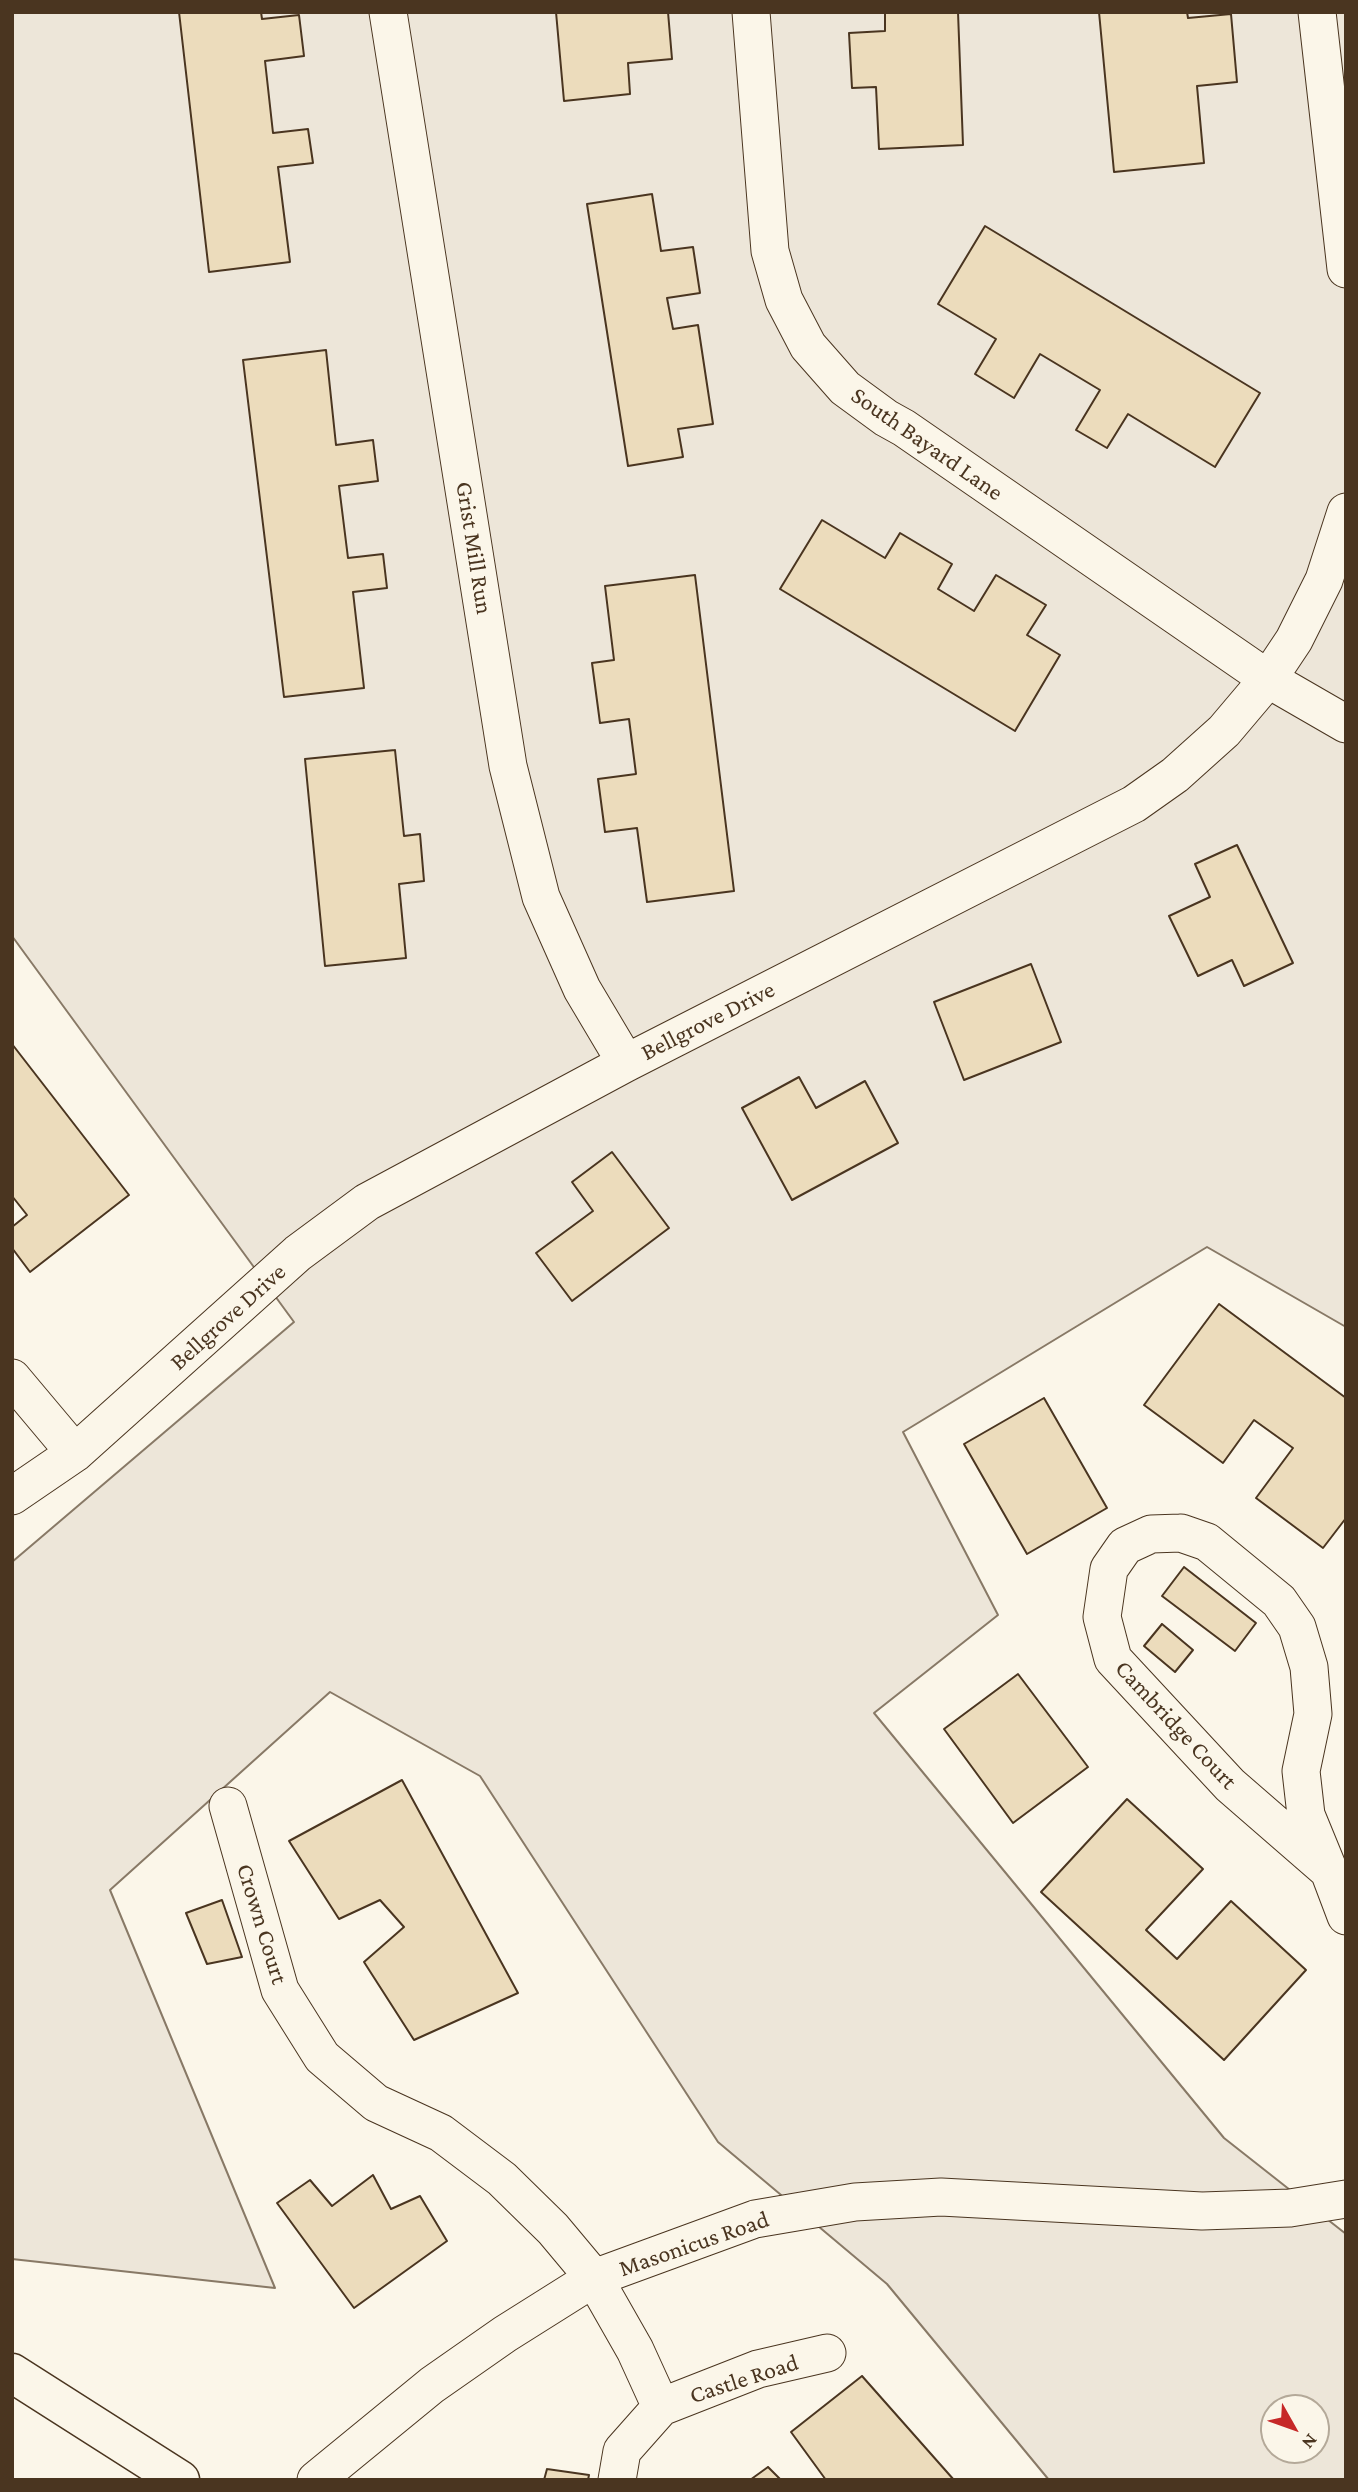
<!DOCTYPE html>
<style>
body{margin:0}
#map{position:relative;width:1358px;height:2492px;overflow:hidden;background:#fbf6e9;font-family:"Crimson Pro",serif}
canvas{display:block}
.frame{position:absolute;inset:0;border:14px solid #4a3520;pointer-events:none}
.north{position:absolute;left:1260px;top:2394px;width:70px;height:70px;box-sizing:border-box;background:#fbf6e9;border:2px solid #b4a999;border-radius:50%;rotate:130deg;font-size:19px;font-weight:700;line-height:28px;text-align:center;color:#4a3520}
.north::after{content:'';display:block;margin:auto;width:24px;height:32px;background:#c62828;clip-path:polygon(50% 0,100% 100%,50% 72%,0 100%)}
</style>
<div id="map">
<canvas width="1358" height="2492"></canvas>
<div class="frame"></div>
<div class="north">N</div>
</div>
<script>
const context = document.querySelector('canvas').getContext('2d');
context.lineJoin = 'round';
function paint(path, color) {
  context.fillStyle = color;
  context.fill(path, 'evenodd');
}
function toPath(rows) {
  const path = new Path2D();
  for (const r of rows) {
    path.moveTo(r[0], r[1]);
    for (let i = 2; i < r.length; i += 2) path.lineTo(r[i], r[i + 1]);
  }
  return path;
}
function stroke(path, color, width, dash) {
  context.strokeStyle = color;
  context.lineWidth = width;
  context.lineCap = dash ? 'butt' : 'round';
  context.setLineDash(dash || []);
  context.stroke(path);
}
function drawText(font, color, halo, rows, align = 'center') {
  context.font = font + ' "Crimson Pro",serif';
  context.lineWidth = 5;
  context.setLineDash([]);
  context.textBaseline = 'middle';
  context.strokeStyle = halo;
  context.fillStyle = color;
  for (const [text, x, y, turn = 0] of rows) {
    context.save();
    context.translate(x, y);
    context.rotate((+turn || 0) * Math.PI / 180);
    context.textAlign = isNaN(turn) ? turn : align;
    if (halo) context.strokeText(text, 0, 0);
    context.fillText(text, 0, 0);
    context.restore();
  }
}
const green = toPath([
 [12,12,1346,12,1346,1327,1207,1247,903,1432,998,1615,874,1713,1224,2138,1346,2234,1346,2480,1049,2480,887,2284,718,2142,480,1776,330,1692,110,1890,275,2288,12,2259,12,1562,294,1322,12,936,12,12],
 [1274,2408,1316,2408,1316,2450,1274,2450,1274,2408]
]);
const building = toPath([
 [179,12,261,12,262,19,299,15,304,56,265,61,273,133,308,129,313,163,278,167,290,262,209,272,179,12],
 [556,12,668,12,672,59,628,63,630,94,564,101,556,12],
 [885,12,958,12,963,145,879,149,876,87,852,88,849,33,885,31,885,12],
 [1099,12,1187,12,1188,18,1231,14,1237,82,1197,86,1204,163,1114,172,1099,12],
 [652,194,661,251,693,247,700,293,667,298,673,329,698,325,713,424,678,429,683,457,628,466,587,204,652,194],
 [985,226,1260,393,1215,467,1128,414,1107,448,1076,430,1100,390,1040,354,1014,398,975,374,996,339,938,304,985,226],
 [326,350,336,445,373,440,378,481,339,486,348,558,383,554,387,588,353,592,364,688,284,697,243,360,326,350],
 [822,520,885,558,900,533,952,564,938,589,974,611,996,575,1046,605,1027,635,1060,655,1015,731,780,589,822,520],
 [695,575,734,891,647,902,637,828,605,832,598,779,636,774,629,719,600,723,592,663,614,660,605,586,695,575],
 [395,750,404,836,420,834,424,881,399,884,406,958,325,966,305,759,395,750],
 [1237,845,1293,963,1244,986,1232,960,1198,976,1169,916,1210,897,1195,864,1237,845],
 [1031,964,1061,1042,964,1080,934,1002,1031,964],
 [12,1044,129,1195,30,1272,12,1248,12,1227,27,1215,12,1196,12,1044],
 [799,1077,816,1108,865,1081,898,1143,792,1200,742,1108,799,1077],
 [612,1152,669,1228,572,1301,536,1253,593,1211,572,1182,612,1152],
 [1219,1304,1346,1398,1346,1518,1323,1548,1256,1498,1293,1448,1254,1420,1223,1463,1144,1405,1219,1304],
 [1044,1398,1107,1508,1027,1554,964,1444,1044,1398],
 [1184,1567,1256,1623,1235,1651,1162,1596,1184,1567],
 [1162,1624,1193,1650,1175,1672,1144,1646,1162,1624],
 [1018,1674,1088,1767,1013,1823,944,1729,1018,1674],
 [402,1780,518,1993,414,2040,364,1962,404,1927,380,1900,339,1919,289,1841,402,1780],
 [1127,1799,1203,1869,1146,1930,1177,1959,1231,1901,1306,1970,1224,2060,1041,1892,1127,1799],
 [222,1900,242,1957,207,1964,186,1913,222,1900],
 [373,2175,391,2209,420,2196,447,2241,354,2308,277,2203,310,2180,332,2206,373,2175],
 [862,2376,954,2480,826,2480,791,2432,862,2376],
 [768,2467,781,2480,750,2480,768,2467],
 [547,2469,589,2475,588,2480,544,2480,547,2469]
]);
const street = toPath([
 [388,12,508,766,541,897,582,989,626,1063],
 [751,12,770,251,784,300,808,346,845,388,886,418,904,428,1268,679,1346,724],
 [1317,12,1346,269],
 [12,1378,75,1453],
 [12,1496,75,1453,298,1253,367,1202,626,1063,1134,804,1175,775,1224,731,1268,679,1294,640,1324,580,1346,512],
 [1181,1533,1207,1542,1279,1601,1297,1627,1309,1667,1313,1714,1301,1771,1306,1815,1329,1871,1230,1785,1113,1659,1102,1617,1109,1569,1125,1546,1151,1534,1181,1533],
 [228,1806,280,1990,322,2057,376,2103,441,2133,502,2179,553,2229,594,2278,635,2350,661,2407],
 [1329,1871,1346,1916],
 [316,2480,432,2385,505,2334,594,2278,755,2219,855,2202,941,2197,1202,2211,1290,2208,1346,2199],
 [617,2480,622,2451,661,2407,758,2369,827,2353]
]);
const secondary = toPath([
 [12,2373,180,2480]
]);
const streetNames = [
 ["South Bayard Lane",927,444,35],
 ["Grist Mill Run",474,548,81],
 ["Bellgrove Drive",708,1021,-27],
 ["Bellgrove Drive",228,1317,-42],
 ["Cambridge Court",1176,1725,47],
 ["Crown Court",262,1924,73],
 ["Masonicus Road",694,2244,-19],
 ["Castle Road",744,2379,-18]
];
paint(green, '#ede6d9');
stroke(green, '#887966', 2);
paint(building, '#ecdcbc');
stroke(building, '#4a3520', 2);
stroke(street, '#4a3520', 39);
stroke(secondary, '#4a3520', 41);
stroke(street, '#fbf6e9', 37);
stroke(secondary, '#fbf6e9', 38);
drawText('24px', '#4a3520', '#fbf6e9', streetNames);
</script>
